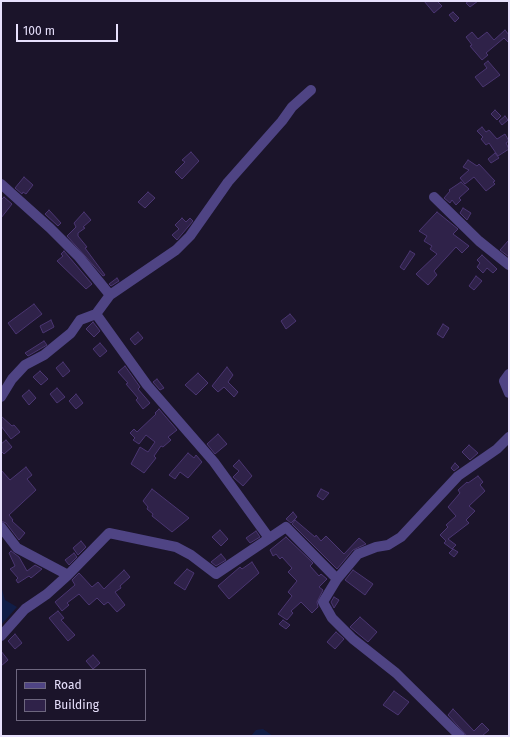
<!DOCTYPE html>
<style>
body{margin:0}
#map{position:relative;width:510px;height:737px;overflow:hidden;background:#1b142a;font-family:"Fira Sans",sans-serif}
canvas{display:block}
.frame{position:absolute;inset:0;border:2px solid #e7e0fc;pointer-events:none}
.legend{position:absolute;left:16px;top:669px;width:130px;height:52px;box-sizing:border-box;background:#1b142a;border:1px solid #6d667e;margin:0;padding:5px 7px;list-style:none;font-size:12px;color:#e7e0fc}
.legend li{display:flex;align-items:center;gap:8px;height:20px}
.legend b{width:20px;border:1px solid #6d667e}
.scale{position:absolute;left:16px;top:24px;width:102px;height:18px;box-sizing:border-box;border:2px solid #e7e0fc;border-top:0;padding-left:5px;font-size:12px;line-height:14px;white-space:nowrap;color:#e7e0fc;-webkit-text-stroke:3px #1b142a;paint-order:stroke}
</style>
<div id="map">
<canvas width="510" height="737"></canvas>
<div class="frame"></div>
<ul class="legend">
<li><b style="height:5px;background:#4f4484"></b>Road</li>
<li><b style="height:11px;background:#2f2249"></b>Building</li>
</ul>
<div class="scale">100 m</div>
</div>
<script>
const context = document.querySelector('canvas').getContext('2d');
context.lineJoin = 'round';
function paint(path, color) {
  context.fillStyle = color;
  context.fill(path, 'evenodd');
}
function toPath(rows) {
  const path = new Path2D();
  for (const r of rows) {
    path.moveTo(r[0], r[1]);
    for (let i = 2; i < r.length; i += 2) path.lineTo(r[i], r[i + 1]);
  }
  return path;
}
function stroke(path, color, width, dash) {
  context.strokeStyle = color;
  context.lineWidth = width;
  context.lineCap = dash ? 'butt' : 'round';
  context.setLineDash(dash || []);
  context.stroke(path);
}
const water = toPath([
 [1,586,5,600,17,607,1,625],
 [263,729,273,736,251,736,256,730]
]);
const building = toPath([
 [424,1,437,1,442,6,434,13,424,1],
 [469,1,478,1,470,7,466,3,469,1],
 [453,12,459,18,455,22,449,15,453,12],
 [505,30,509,35,509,43,504,38,486,53,488,55,482,60,470,46,472,45,466,37,472,32,478,39,487,32,494,40,505,30],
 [488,61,500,75,483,87,475,77,487,68,484,64,488,61],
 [495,110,501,116,497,120,491,114,495,110],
 [505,116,508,120,502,125,499,121,505,116],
 [482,127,486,132,489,130,497,139,505,134,509,141,506,143,509,149,498,156,489,143,486,145,481,139,483,137,477,131,482,127],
 [191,152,199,161,182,179,175,172,185,162,182,160,191,152],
 [495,153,499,158,491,163,488,159,495,153],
 [468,160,477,166,479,164,495,181,493,182,495,184,486,191,474,177,465,184,460,178,469,170,463,167,468,160],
 [24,177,33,185,26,194,23,192,22,194,15,188,24,177],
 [461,182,469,189,459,198,461,200,456,205,452,200,450,203,444,198,450,191,449,190,461,182],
 [148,192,155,198,145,208,138,202,148,192],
 [4,197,12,204,1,218,1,200,4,197],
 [463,208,471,213,467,220,460,213,463,208],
 [49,210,61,223,58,226,45,214,49,210],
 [84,212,91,220,83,227,85,228,78,233,78,236,87,247,85,248,105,275,103,276,67,236,76,227,74,223,84,212],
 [437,212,458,229,453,234,469,246,462,253,456,247,434,271,437,275,428,285,416,274,437,254,430,249,432,246,424,241,427,236,419,231,437,212],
 [182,218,186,222,190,218,193,221,177,240,172,235,179,229,175,225,182,218],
 [509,240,509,257,500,250,509,240],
 [64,251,92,284,86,289,57,261,63,256,61,254,64,251],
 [410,251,415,254,404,270,400,267,410,251],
 [482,255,497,269,493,273,487,268,483,273,477,267,480,263,477,260,482,255],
 [476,276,482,281,474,290,469,286,476,276],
 [117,278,119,281,111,286,109,284,117,278],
 [34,304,42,314,16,334,8,323,34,304],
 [290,314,296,321,286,329,281,321,290,314],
 [51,320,54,327,43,333,40,326,51,320],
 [93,322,100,331,94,337,86,329,93,322],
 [443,324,449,328,443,338,437,334,443,324],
 [138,332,143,338,135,345,130,339,138,332],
 [44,341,47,345,28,356,25,353,44,341],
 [100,343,107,351,100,357,93,349,100,343],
 [63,362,70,371,63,377,56,368,63,362],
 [125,366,140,387,138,389,150,403,143,409,136,400,138,398,126,384,128,383,118,372,125,366],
 [227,367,233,375,228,382,238,392,234,397,224,387,218,392,212,386,227,367],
 [40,371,48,379,41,385,33,377,40,371],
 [198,373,208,383,196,395,185,385,198,373],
 [157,379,164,388,160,390,153,382,157,379],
 [57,388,65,397,57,403,50,394,57,388],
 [29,390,36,398,29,405,22,396,29,390],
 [76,394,83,403,76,409,69,401,76,394],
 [159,409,177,430,168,437,171,440,163,447,161,446,154,456,156,458,144,473,131,464,140,447,148,452,155,442,146,435,139,444,133,440,135,438,130,433,134,429,137,432,156,414,155,413,159,409],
 [1,416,12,426,14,425,20,432,11,439,1,426,1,416],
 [218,434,227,444,215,454,207,444,218,434],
 [6,440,12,447,4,454,1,451,1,444,6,440],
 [469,445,478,453,470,460,462,452,469,445],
 [188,453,194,458,196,455,202,462,188,478,180,472,175,479,169,475,188,453],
 [239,460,252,476,243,486,233,477,239,471,233,466,239,460],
 [455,463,459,467,454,471,451,468,455,463],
 [26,467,32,475,27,479,36,490,9,515,13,520,12,521,25,533,19,540,6,523,1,521,1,470,10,480,26,467],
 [478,476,483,482,480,485,485,491,469,506,475,511,466,520,469,523,448,539,456,545,452,549,444,543,446,541,440,535,448,527,446,525,456,516,448,507,460,493,458,490,467,482,468,483,478,476],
 [152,489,189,518,172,532,152,516,153,514,147,509,148,507,143,501,152,489],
 [321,489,329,493,323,500,317,496,321,489],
 [293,512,297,517,291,523,286,519,293,512],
 [295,520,315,537,316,535,321,541,326,536,344,554,359,538,366,544,353,550,337,569,292,524,295,520],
 [220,530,228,539,221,546,212,537,220,530],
 [256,531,260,537,250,543,246,538,256,531],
 [286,537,313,563,310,566,319,576,321,574,327,579,319,587,323,590,317,602,318,607,312,613,301,602,291,611,293,613,287,620,278,614,292,596,288,592,297,581,288,572,292,568,282,557,280,559,276,554,273,556,270,550,286,537],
 [81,541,86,547,78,555,73,548,81,541],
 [453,549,458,552,454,557,449,553,453,549],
 [11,551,19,557,27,571,35,565,42,569,31,578,29,576,18,583,16,580,18,578,10,569,15,566,9,553,11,551],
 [74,553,77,557,69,565,65,560,74,553],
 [221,554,226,560,216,566,211,562,221,554],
 [252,562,259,573,229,599,218,586,240,567,242,569,252,562],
 [187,569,194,573,185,590,174,583,187,569],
 [124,570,130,577,120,586,121,588,115,592,125,605,117,612,108,602,104,605,97,598,89,605,79,594,67,603,69,605,62,611,55,602,75,585,72,580,79,573,92,587,98,582,104,589,124,570],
 [353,570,373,584,365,595,345,580,353,570],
 [334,597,339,600,334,608,331,602,334,597],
 [58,611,64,618,61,620,75,635,68,641,49,618,58,611],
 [360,617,377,632,368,642,350,627,360,617],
 [283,620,290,625,286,629,279,624,283,620],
 [336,632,344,639,335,649,327,642,336,632],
 [15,634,22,643,15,649,8,641,15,634],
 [1,651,8,660,1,666,1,651],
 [93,655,100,663,93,669,86,661,93,655],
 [394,691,409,702,398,715,383,705,394,691],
 [453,709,474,731,482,723,489,730,482,736,467,736,448,715,453,709]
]);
const minor = toPath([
 [1,184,50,228,79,257,110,295],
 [434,197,479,241,509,265],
 [96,314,147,385,214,462,269,538],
 [509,374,504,381,509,393],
 [1,397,12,379,25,365,44,355,71,333,80,320,96,314,110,295,176,250,190,236,228,182,282,121,292,107,311,90],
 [1,527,17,548,68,575,47,594,25,609,1,636],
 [68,575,109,533,176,547,191,555,216,574,286,527,337,579,323,602,332,618,353,639,396,673,460,736],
 [337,579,358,554,376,547,388,545,401,537,458,476,497,449,509,437]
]);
paint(water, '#111d46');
paint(building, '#2f2249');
stroke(building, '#4b3672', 1);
stroke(minor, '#4f4484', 10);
</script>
